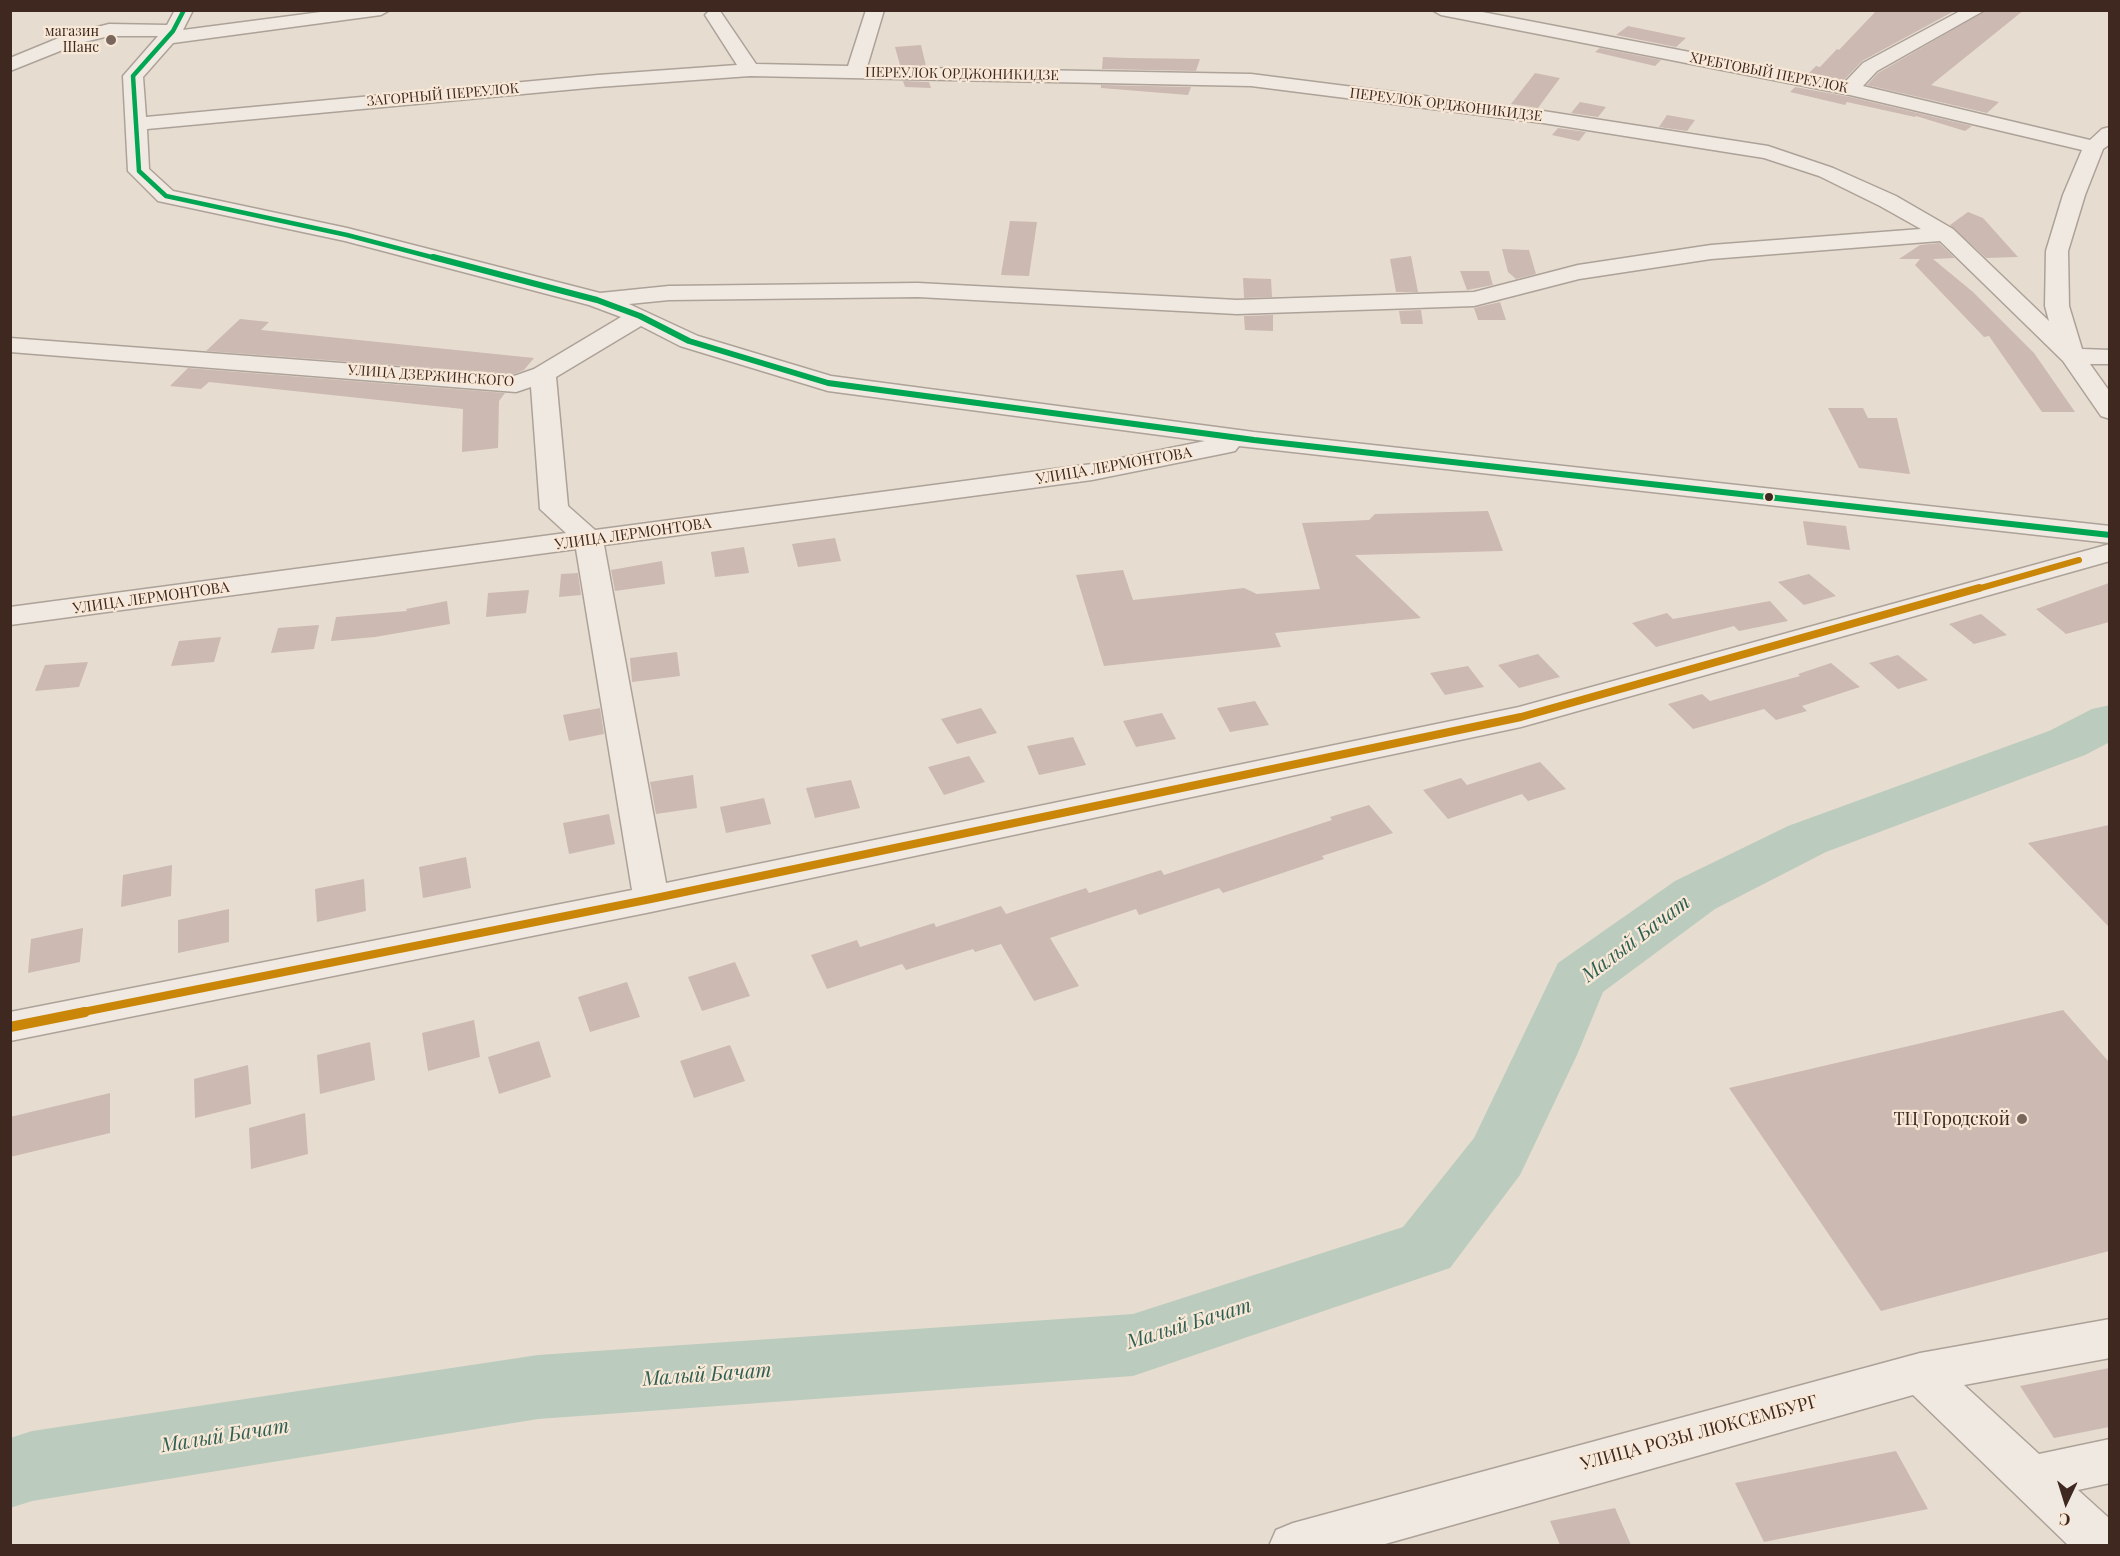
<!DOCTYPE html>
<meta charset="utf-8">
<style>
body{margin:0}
#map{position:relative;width:2120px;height:1556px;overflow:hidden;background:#e7dcd0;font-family:"Playfair Display",serif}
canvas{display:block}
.frame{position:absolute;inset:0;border:12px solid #3e281f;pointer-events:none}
.north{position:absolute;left:2036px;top:1472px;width:60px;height:60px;-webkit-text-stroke:4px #f8e8d7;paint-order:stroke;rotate:184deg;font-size:16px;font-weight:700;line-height:24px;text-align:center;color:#3e281f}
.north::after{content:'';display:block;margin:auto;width:21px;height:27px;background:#3e281f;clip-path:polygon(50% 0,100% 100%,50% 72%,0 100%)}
</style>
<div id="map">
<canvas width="2120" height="1556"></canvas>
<div class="frame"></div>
<div class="north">С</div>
</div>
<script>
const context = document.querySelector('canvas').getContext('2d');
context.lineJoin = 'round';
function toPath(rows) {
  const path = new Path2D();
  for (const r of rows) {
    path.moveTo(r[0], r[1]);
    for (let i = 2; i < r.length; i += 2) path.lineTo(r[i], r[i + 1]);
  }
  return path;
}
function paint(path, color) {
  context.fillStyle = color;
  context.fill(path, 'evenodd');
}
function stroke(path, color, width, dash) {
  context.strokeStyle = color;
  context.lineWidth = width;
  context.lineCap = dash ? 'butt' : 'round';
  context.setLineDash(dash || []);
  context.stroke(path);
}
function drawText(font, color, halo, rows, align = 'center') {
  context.font = font + ' "Playfair Display",serif';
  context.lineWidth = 4.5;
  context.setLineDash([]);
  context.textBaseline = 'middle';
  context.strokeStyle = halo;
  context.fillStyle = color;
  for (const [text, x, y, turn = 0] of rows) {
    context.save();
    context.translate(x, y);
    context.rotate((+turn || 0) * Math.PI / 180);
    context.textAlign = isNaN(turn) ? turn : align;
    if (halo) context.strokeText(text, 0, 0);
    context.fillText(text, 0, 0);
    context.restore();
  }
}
const river = toPath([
 [2110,705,2110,742,2085,755,1826,852,1715,909,1603,992,1577,1055,1520,1175,1450,1268,1133,1376,538,1419,32,1501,10,1508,10,1438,32,1431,538,1355,1133,1314,1403,1227,1474,1138,1558,963,1675,881,1788,826,2049,731,2092,709,2110,705]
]);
const building = toPath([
 [1877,10,1956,10,1862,61,1844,80,1809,73,1816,66,1820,67,1837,49,1839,50],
 [1987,10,2024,10,1931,85,1999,102,1987,113,1867,85,1878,73],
 [1628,26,1686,38,1676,47,1616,35],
 [921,45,926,66,900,65,895,47],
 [1600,48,1661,60,1655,66,1595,52],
 [1103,57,1128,58,1200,59,1196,71,1102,69],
 [1535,73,1560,78,1538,108,1511,104],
 [903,81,929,82,931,88,905,87],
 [1101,85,1191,87,1188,95,1101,88],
 [1795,87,1850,97,1972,126,1965,131,1916,116,1915,117,1847,102,1845,105,1790,92],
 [1580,102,1606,107,1598,117,1571,113],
 [1667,115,1695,120,1687,131,1659,127],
 [1558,128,1586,132,1579,141,1552,135],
 [1968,212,1983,218,2018,257,1986,258,1950,225],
 [1010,221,1037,222,1029,276,1001,275],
 [1939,243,1955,258,1933,259,1973,292,2034,353,2075,412,2042,412,1989,336,1984,337,1915,265,1920,259,1899,259,1920,245],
 [1502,249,1529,250,1536,274,1516,279,1508,272],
 [1411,256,1418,292,1396,292,1390,259],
 [1460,271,1489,271,1493,285,1467,290],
 [1243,278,1271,279,1272,297,1244,298],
 [1500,302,1506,320,1478,320,1474,308],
 [1421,310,1423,324,1401,324,1399,311],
 [1273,315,1273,331,1245,330,1244,316],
 [240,319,269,322,261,330,534,358,524,370,514,374,206,351],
 [188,368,505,393,499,401,498,448,462,452,463,409,209,382,201,389,170,386],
 [1828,408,1863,408,1868,418,1897,418,1910,474,1859,468],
 [1488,511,1503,551,1355,555,1421,618,1275,633,1281,647,1104,666,1076,575,1123,570,1133,600,1244,588,1257,594,1320,589,1302,523,1369,520,1375,514],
 [1803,521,1846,526,1850,550,1807,545],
 [835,538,841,561,798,567,792,544],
 [744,547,749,573,715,577,711,552],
 [662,561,665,584,615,591,611,570],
 [578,573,581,595,559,597,561,574],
 [1809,574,1836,596,1804,605,1778,582],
 [2109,583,2109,622,2066,634,2036,609],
 [529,590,526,613,486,617,488,593],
 [447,601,450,624,375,637,331,641,336,617,407,611,406,609],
 [1770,601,1788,621,1739,631,1734,626,1656,647,1632,623,1667,613,1673,619],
 [1981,614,2007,635,1974,644,1949,624],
 [319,625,314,649,271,653,278,628],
 [221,637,214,662,171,666,179,641],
 [677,652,680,676,632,682,630,658],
 [1538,654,1560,677,1519,688,1498,665],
 [1898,655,1928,680,1898,689,1869,663],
 [88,662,79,687,35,691,45,665],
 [1831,663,1860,687,1802,706,1807,711,1776,720,1764,709,1693,729,1668,704,1702,694,1710,701,1800,676,1798,674],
 [1468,666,1484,687,1445,695,1430,673],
 [1255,701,1269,725,1230,732,1217,708],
 [600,708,604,734,569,741,563,715],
 [981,708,997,733,957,744,941,719],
 [1162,713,1176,739,1136,747,1123,721],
 [1073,737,1086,765,1039,775,1027,746],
 [969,756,985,782,944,795,928,767],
 [1540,762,1566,789,1528,801,1522,794,1448,819,1423,790,1461,778,1467,785],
 [693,775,697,808,656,814,650,782],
 [851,780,860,808,815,818,806,788],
 [764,798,771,824,726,833,720,807],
 [1369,805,1393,833,1322,856,1324,859,1223,893,1219,888,1139,915,1136,909,1050,938,1079,986,1034,1001,1001,944,975,952,973,949,906,970,902,964,827,989,811,955,857,940,860,947,934,923,936,927,1001,906,1006,914,1086,888,1089,893,1161,870,1164,875,1332,820,1330,817],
 [609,814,615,844,569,854,563,823],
 [2109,825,2109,927,2028,843],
 [466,857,471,888,423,898,419,867],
 [172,865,171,896,121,907,123,875],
 [364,879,366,911,317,922,315,889],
 [229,909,229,942,178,953,178,920],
 [83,928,80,962,28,973,31,939],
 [735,962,750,996,702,1011,688,977],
 [627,982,640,1017,590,1032,578,997],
 [2063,1010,2109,1062,2109,1251,1881,1311,1729,1088],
 [474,1020,480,1057,428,1071,422,1033],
 [539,1041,551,1077,499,1094,488,1057],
 [370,1042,375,1080,320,1094,317,1055],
 [730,1045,745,1081,694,1098,680,1061],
 [248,1065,251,1104,195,1118,194,1079],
 [110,1093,110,1133,10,1157,10,1117],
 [305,1113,308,1154,251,1169,249,1128],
 [2109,1368,2109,1427,2054,1438,2020,1386],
 [1896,1451,1928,1509,1764,1542,1735,1483],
 [1615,1508,1631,1545,1560,1545,1550,1521]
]);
const minor = toPath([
 [175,10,193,10,183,30,336,10,390,10,381,15,173,43,143,77,146,117,598,75,737,65,705,15,710,10,720,11,756,64,848,66,866,10,884,10,867,67,1251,74,1543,111,1768,146,1833,168,1896,196,1953,229,2049,321,2045,306,2046,251,2063,195,2082,150,1850,95,1441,15,1432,10,1472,10,1845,82,1863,63,1962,10,1985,10,1877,71,1863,86,2090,140,2102,129,2110,127,2110,144,2103,149,2085,195,2068,251,2069,306,2082,349,2110,350,2110,364,2090,364,2110,392,2110,419,2101,416,2063,361,1940,241,1711,259,1579,279,1474,306,1237,314,918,297,669,300,629,304,698,336,831,376,1254,432,2110,526,2110,543,1239,446,1235,451,1226,453,1092,480,604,545,666,883,1519,707,2110,544,2110,561,1521,727,651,912,10,1041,10,1012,632,890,576,549,10,625,10,607,566,533,540,509,531,387,516,392,10,352,10,338,514,376,534,369,621,317,589,305,345,241,158,201,128,171,123,76,158,36,109,36,80,43,10,71,10,58,66,35,109,24,167,25,175,10],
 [750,76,1251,86,1543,123,1764,158,1819,176,1880,206,1921,229,1711,245,1578,265,1474,292,1237,300,918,283,669,286,600,293,347,228,173,191,149,169,147,129,598,87,750,76],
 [641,326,680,346,828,391,1205,441,1092,464,595,530,568,506,556,377,641,326],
 [2110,1319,2110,1358,1964,1385,2039,1454,2110,1439,2110,1483,2078,1490,2110,1519,2110,1546,2069,1546,1913,1395,1378,1546,1269,1546,1276,1530,1293,1523,1920,1353,2110,1319]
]);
const bus1Far1 = toPath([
 [184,10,173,31,133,76,139,171,166,196,347,235,439,259]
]);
const bus1 = toPath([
 [433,257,597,300,640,316,689,341,828,383,1254,440,2110,535]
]);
const bus2Far2 = toPath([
 [1974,590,2079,560]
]);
const bus2Far1 = toPath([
 [78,1013,651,899,1521,717,1979,588]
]);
const bus2 = toPath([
 [10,1027,85,1012]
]);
const markers = [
 [111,40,6,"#79675d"],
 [1769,497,5,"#3e281f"],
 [2022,1119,6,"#79675d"]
];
const farPoinames = [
 ["магазин",99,32],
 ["Шанс",99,48]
];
const farStreetnames = [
 ["ХРЕБТОВЫЙ ПЕРЕУЛОК",1769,73,11],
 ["ПЕРЕУЛОК ОРДЖОНИКИДЗЕ",962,74,1],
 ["ЗАГОРНЫЙ ПЕРЕУЛОК",443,95,-5],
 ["ПЕРЕУЛОК ОРДЖОНИКИДЗЕ",1446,105,7],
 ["УЛИЦА ДЗЕРЖИНСКОГО",431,376,4]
];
const streetNames = [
 ["УЛИЦА ЛЕРМОНТОВА",1114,466,-10],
 ["УЛИЦА ЛЕРМОНТОВА",633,534,-8],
 ["УЛИЦА ЛЕРМОНТОВА",151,598,-8]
];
const nearPoinames = [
 ["ТЦ Городской",2010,1119]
];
const nearStreetnames = [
 ["УЛИЦА РОЗЫ ЛЮКСЕМБУРГ",1699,1433,-15]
];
const nearWaternames = [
 ["Малый Бачат",1636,939,-37],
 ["Малый Бачат",1189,1324,-17],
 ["Малый Бачат",707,1375,-4],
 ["Малый Бачат",225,1436,-9]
];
paint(river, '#bbccbe');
paint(building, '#ccb9b1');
stroke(minor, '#ada298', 3);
paint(minor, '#f0e9e2');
stroke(bus1Far1, '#00a651', 4.5);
stroke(bus1, '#00a651', 6);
stroke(bus2Far2, '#c98608', 6);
stroke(bus2Far1, '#c98608', 8);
stroke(bus2, '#c98608', 10);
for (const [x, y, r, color] of markers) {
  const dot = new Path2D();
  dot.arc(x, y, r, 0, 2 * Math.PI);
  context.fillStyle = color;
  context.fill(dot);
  stroke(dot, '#f8e8d7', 2);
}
drawText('14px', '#3e281f', '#f8e8d7', farPoinames, 'right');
drawText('14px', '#3e281f', '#f8e8d7', farStreetnames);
drawText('15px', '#3e281f', '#f8e8d7', streetNames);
drawText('18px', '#3e281f', '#f8e8d7', nearPoinames, 'right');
drawText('18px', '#3e281f', '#f8e8d7', nearStreetnames);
drawText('italic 20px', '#2d5f52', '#f8e8d7', nearWaternames);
</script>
